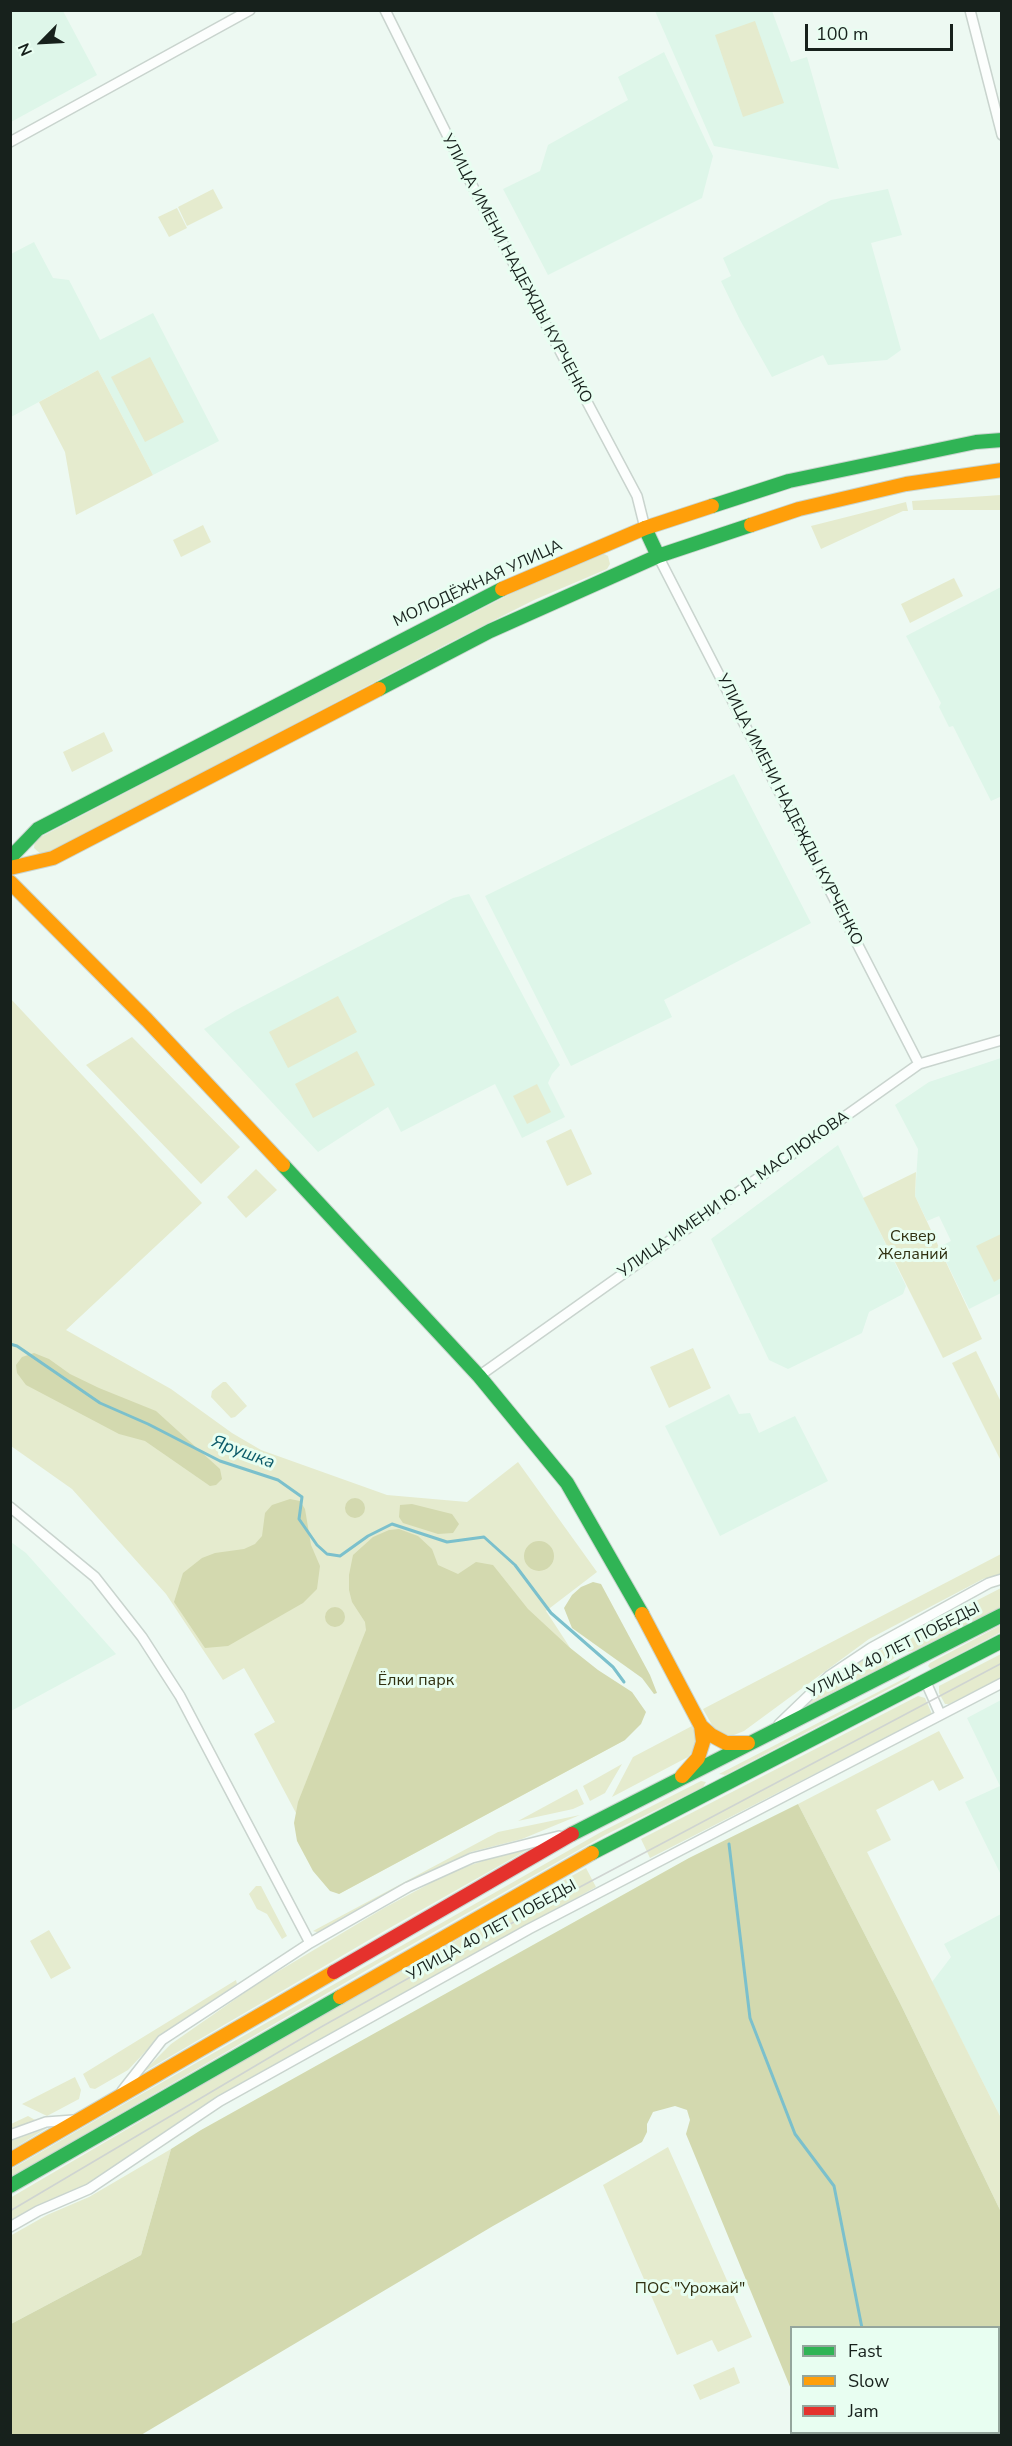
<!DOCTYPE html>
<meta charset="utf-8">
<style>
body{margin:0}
#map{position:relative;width:1012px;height:2446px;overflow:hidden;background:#edf9f2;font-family:"Nunito Sans",sans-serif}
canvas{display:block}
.frame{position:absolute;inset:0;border:12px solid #17211c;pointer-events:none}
.legend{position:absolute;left:790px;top:2326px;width:210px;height:108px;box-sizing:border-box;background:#e8fef1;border:2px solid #94a69c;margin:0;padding:8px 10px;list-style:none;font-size:18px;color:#17211c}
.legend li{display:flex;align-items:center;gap:12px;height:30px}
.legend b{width:30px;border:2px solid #94a69c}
.north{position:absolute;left:12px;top:12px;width:60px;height:60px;-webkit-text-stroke:4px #e8fef1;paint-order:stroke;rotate:246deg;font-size:16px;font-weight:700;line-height:24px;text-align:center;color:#17211c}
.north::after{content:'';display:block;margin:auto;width:21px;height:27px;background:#17211c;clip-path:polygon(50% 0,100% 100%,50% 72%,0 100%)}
.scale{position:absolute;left:805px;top:24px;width:148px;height:27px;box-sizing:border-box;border:3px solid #17211c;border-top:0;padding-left:8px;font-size:18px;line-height:21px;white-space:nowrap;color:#17211c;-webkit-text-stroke:4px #e8fef1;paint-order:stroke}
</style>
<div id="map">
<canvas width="1012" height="2446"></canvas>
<div class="frame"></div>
<ul class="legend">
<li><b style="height:8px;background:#30b455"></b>Fast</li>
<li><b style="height:8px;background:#ff9f0a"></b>Slow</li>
<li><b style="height:8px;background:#e5322d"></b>Jam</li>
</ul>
<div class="north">N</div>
<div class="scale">100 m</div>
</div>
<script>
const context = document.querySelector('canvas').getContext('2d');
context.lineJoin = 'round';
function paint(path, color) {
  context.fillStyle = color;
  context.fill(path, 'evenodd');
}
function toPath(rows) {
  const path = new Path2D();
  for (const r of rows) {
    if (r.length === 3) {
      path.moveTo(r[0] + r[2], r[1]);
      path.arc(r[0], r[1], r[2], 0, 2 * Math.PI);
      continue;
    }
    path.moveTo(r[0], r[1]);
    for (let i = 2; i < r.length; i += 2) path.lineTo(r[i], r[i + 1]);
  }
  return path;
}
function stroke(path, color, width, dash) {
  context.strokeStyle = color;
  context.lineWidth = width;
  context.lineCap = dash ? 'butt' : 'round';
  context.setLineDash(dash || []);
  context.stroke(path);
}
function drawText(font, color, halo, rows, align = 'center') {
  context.font = font + ' "Nunito Sans",sans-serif';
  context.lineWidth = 6;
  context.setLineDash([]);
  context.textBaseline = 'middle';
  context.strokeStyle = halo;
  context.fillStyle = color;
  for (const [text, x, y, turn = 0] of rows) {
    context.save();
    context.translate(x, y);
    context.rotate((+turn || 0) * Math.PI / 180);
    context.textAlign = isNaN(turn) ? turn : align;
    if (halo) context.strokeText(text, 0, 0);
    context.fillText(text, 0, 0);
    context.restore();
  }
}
const built = toPath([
 [11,10,63,11,97,75,11,122],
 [655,11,772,11,791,62,807,57,839,169,714,146],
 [664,52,713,156,702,198,548,275,503,189,540,171,548,145,628,100,618,77],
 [888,189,902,235,871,243,901,350,887,360,828,365,823,355,772,377,740,320,721,281,731,276,723,258,831,200],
 [34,242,53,278,69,280,100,340,153,313,219,441,153,475,98,370,11,417,11,254],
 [1001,587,1002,796,991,801,953,726,949,727,939,707,941,703,906,636],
 [734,774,811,923,664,1000,672,1017,571,1066,485,896],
 [469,894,560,1065,552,1074,548,1083,565,1117,522,1138,495,1084,401,1132,388,1107,318,1152,204,1029,236,1010,453,898],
 [1001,1058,1001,1293,969,1309,939,1247,951,1241,939,1216,927,1221,915,1196,918,1149,895,1105,929,1082],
 [838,1145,906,1286,903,1294,869,1312,862,1333,788,1369,769,1360,711,1239],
 [729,1394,739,1414,750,1413,759,1433,795,1416,828,1481,720,1536,665,1426],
 [11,1542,26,1553,116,1654,11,1711],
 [1001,1700,1001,1875,965,1802,1000,1786,967,1718],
 [1001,1914,1001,2118,932,1982,951,1957,944,1944]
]);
const green = toPath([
 [755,21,784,103,743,117,715,35],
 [213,189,223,208,187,226,178,207],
 [177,208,187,228,169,237,158,217],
 [150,357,184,422,145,442,111,377],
 [98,370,153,475,76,515,65,452,39,402],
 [1001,495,1001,510,913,510,912,501],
 [906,502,908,511,903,511,821,549,811,526],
 [203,525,211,542,181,557,173,540],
 [599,554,604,554,608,556,610,564,607,569,534,600,445,645,43,856,34,848,35,840,280,712,528,585],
 [954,578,963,596,910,623,901,604],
 [104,732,113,751,72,772,63,752],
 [338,996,357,1032,288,1068,269,1032],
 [10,998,202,1203,66,1330,171,1389,232,1433,261,1450,387,1495,467,1502,518,1462,597,1572,546,1611,588,1675,625,1740,339,1894,254,1734,275,1722,244,1668,223,1680,166,1594,72,1489,11,1446],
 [132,1037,240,1147,201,1184,86,1065],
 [357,1051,375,1085,313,1118,295,1084],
 [537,1084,551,1112,527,1124,513,1096],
 [571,1129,592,1174,567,1186,546,1141],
 [256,1169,277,1190,246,1218,227,1197],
 [916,1172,915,1196,982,1339,943,1358,863,1198],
 [1001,1234,1001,1278,994,1282,976,1246],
 [693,1348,711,1388,669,1408,650,1367],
 [976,1351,1001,1402,1001,1461,952,1363],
 [223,1382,226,1382,247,1406,235,1417,231,1418,211,1397,212,1391],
 [1001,1554,1001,1574,983,1579,869,1639,744,1731,729,1737,717,1734,703,1709],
 [1001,1588,1001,1607,913,1651,900,1653,886,1665,805,1706,856,1663],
 [1001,1625,1001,1632,931,1669,928,1666,930,1663],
 [1001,1654,1001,1678,949,1704,945,1704,939,1693,939,1686],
 [911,1675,908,1679,725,1775,719,1774],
 [918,1696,925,1698,932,1714,650,1858,641,1839],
 [692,1726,697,1737,696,1747,688,1757,612,1797,633,1757],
 [939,1731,964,1778,939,1791,933,1780,876,1810,891,1840,867,1852,1001,2118,1001,2212,901,2005,798,1804],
 [622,1764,605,1793,590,1801,583,1786],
 [701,1781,706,1782,703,1787,605,1835,379,1963,11,2177,10,2170,103,2116,601,1832],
 [577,1789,584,1804,573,1809,518,1821],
 [580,1815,522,1839,471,1852,320,1933,313,1931,498,1832],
 [527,1850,386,1930,142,2073,171,2044,257,1984,384,1908,451,1872,491,1858],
 [586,1868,596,1887,478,1952,311,2048,90,2185,11,2224,10,2198,301,2027],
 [256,1886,261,1886,287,1936,282,1939,267,1914,257,1909,249,1894],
 [49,1930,71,1968,51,1979,30,1941],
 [236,1980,237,1984,161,2035,128,2070,95,2089,90,2088,83,2074],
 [75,2077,81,2090,79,2099,47,2116,22,2104],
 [28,2116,37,2121,11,2131,11,2124],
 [47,2128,11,2150,11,2141],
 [668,2147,752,2337,718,2352,712,2340,677,2355,603,2185],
 [171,2149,141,2255,11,2324,10,2236,47,2215,89,2197],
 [734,2367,740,2383,700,2400,693,2385]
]);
const forest = toPath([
 [34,1353,49,1359,70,1374,99,1388,156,1411,220,1469,222,1479,216,1485,210,1486,145,1441,119,1434,26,1385,17,1373,16,1365,22,1357],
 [355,1508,10],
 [290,1499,300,1501,305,1509,311,1545,320,1566,317,1589,303,1603,228,1646,205,1648,174,1602,183,1573,202,1558,215,1553,244,1549,255,1544,262,1536,265,1513,272,1505],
 [412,1504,452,1514,459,1524,453,1533,438,1534,403,1523,399,1517,400,1505],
 [399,1529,418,1536,432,1549,438,1565,458,1574,476,1562,493,1565,528,1609,569,1647,598,1670,632,1692,646,1712,641,1724,625,1740,339,1894,330,1891,313,1871,297,1841,294,1823,298,1802,366,1630,365,1622,352,1602,349,1590,349,1575,353,1555,373,1537,389,1530],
 [539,1556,15],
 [593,1582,601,1584,650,1675,657,1693,654,1694,642,1678,572,1628,564,1608,572,1595,581,1587],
 [335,1617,10],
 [798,1804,901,2005,1001,2212,1001,2435,811,2435,810,2433,998,2432,998,2328,792,2328,791,2389,686,2134,690,2120,687,2110,675,2106,653,2112,647,2124,647,2132,642,2142,493,2226,141,2435,11,2435,11,2324,141,2255,171,2149,201,2130,689,1858]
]);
const stream = toPath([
 [10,1344,17,1346,100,1403,148,1424,220,1461,278,1480,302,1497,299,1519,317,1545,327,1554,340,1556,368,1536,392,1524,447,1542,484,1537,515,1565,551,1613,613,1667,624,1682],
 [729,1844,750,2018,795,2134,834,2186,862,2328]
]);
const street = toPath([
 [385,10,474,189,637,496,645,528],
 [970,10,1002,135],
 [10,142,250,10],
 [658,556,919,1064],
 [479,1376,919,1064,1002,1040],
 [10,1507,95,1577,142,1637,180,1696,310,1943],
 [925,1680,940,1714],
 [779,1724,829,1676,871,1648,989,1583,1002,1579],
 [122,2091,162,2040,310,1943,408,1887,472,1858,559,1836],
 [10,2135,46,2122,73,2120],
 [10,2227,38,2211,89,2189,220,2101,529,1929,1002,1683]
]);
const fast = toPath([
 [712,506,789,481,976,442,1002,440],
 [645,528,658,556],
 [379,689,490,631,658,556,751,525],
 [10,858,38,829,502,589],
 [283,1165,479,1376,567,1483,642,1614],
 [572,1834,1002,1615],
 [592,1853,1002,1641],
 [10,2186,340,1997]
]);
const slow = toPath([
 [751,525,799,509,906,484,1002,470],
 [502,589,645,528,712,506],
 [10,868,53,858,379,689],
 [10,882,147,1020,283,1165],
 [642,1614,701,1726,703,1742,698,1758,682,1776],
 [701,1726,711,1735,726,1743,748,1743],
 [340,1997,592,1853],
 [10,2160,334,1972]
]);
const jam = toPath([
 [334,1972,572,1834]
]);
const tram = toPath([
 [10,2211,321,2027,416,1974,1002,1663]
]);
const streetNames = [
 ["УЛИЦА ИМЕНИ НАДЕЖДЫ КУРЧЕНКО",516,269,62],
 ["МОЛОДЁЖНАЯ УЛИЦА",478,584,-25],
 ["УЛИЦА ИМЕНИ НАДЕЖДЫ КУРЧЕНКО",789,810,63],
 ["УЛИЦА ИМЕНИ Ю. Д. МАСЛЮКОВА",734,1195,-35],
 ["УЛИЦА 40 ЛЕТ ПОБЕДЫ",894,1651,-27],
 ["УЛИЦА 40 ЛЕТ ПОБЕДЫ",492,1931,-29]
];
const parkNames = [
 ["Сквер",913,1237],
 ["Желаний",913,1255],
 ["Ёлки парк",416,1681],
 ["ПОС \"Урожай\"",690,2289]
];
const waterNames = [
 ["Ярушка",243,1453,20]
];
paint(built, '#def6e9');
paint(green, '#e5ebce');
paint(forest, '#d3d9af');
stroke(stream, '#7bc0cc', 3);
stroke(street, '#c9d4ce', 12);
stroke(fast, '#c9d4ce', 16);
stroke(slow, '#c9d4ce', 16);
stroke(jam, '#c9d4ce', 16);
stroke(street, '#fcfefd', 9);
stroke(fast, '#30b455', 14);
stroke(slow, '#ff9f0a', 14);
stroke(jam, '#e5322d', 14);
stroke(tram, '#cfd4d1', 1.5);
drawText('16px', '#17211c', '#e8fef1', streetNames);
drawText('16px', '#303011', '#e8fef1', parkNames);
drawText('italic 18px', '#0c5b6a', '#e8fef1', waterNames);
</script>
